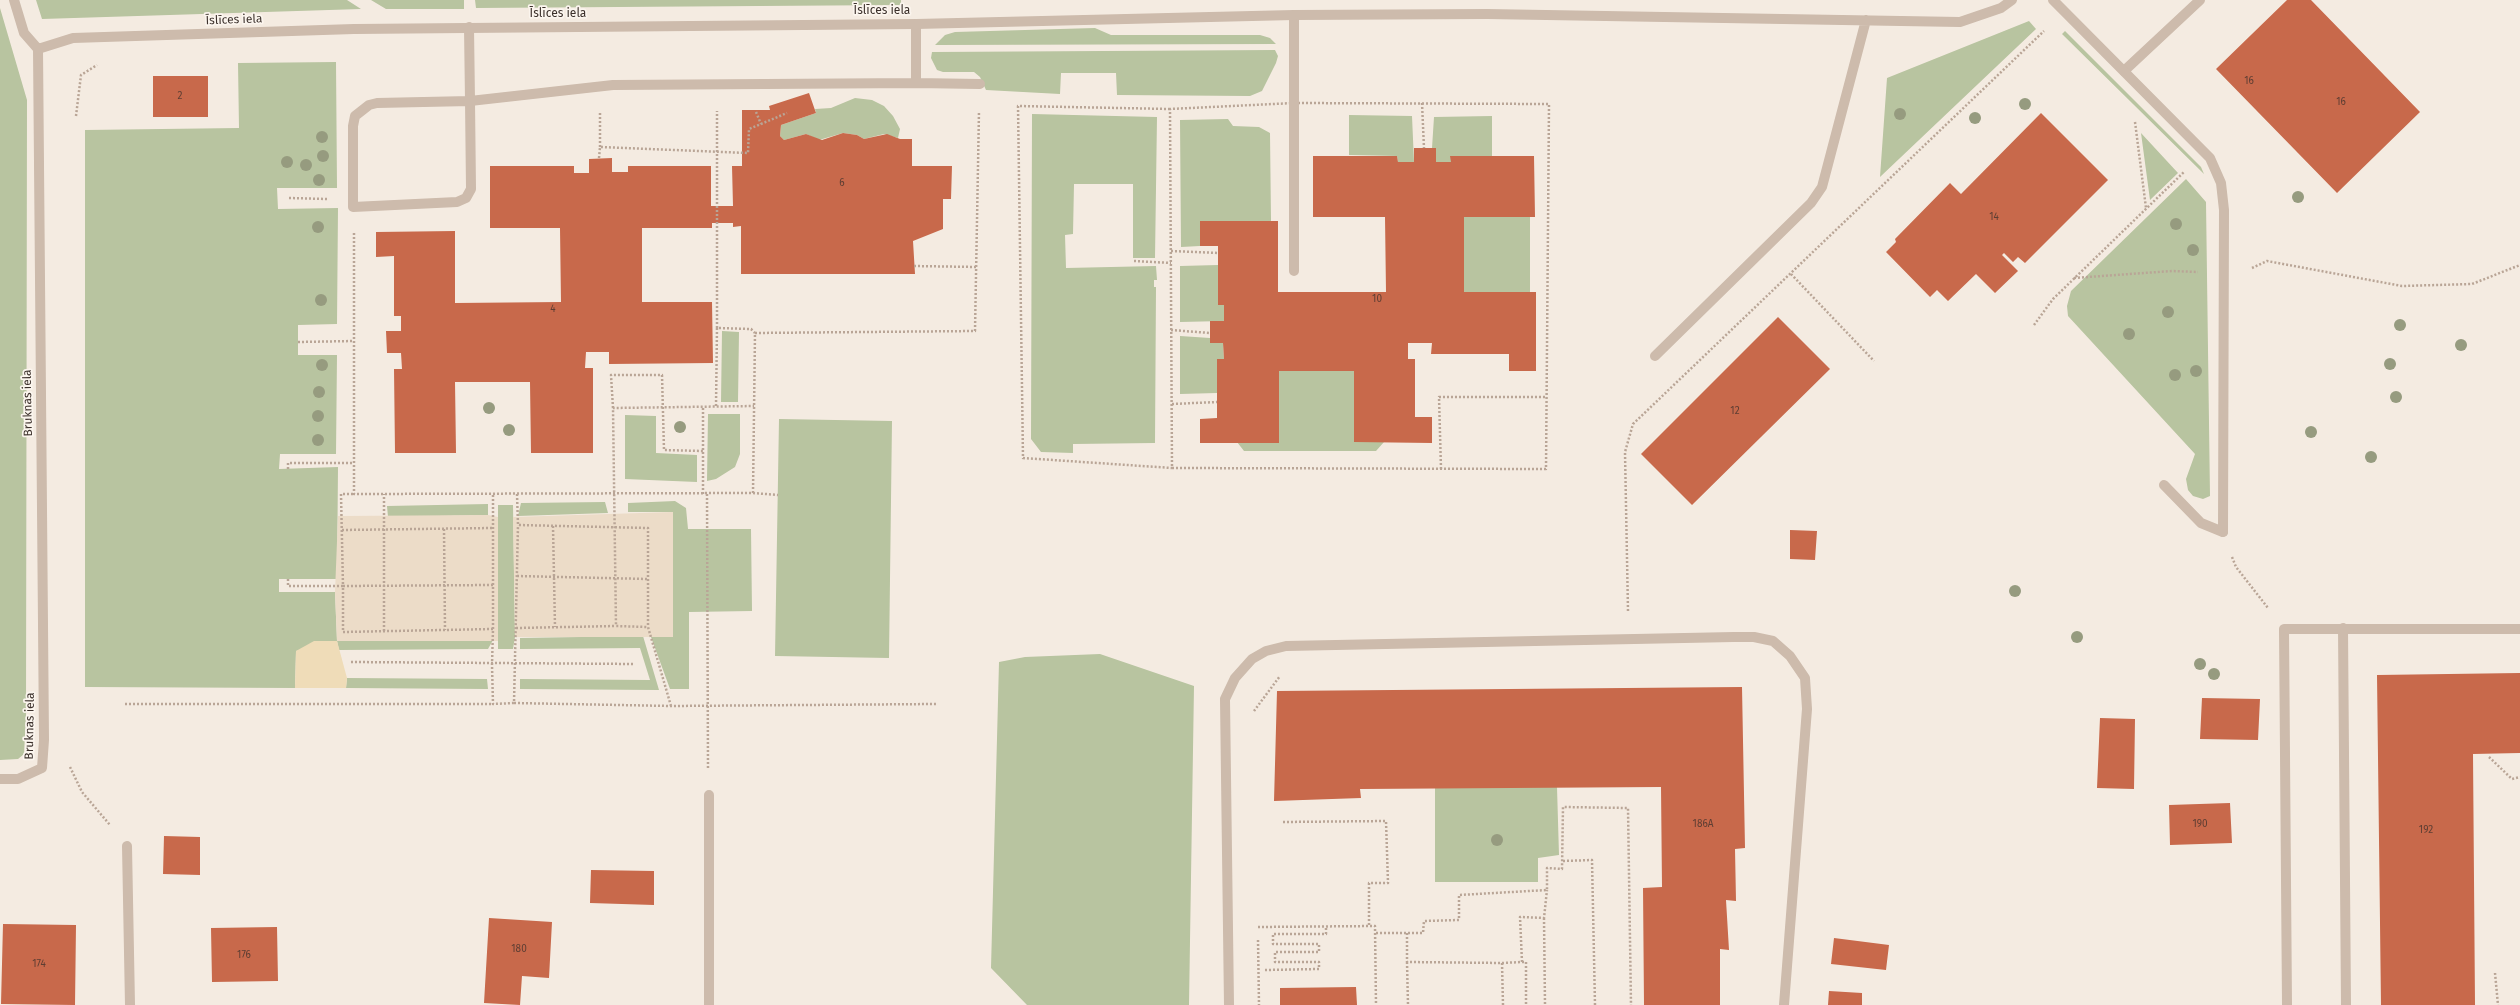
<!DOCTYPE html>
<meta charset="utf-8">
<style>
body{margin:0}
canvas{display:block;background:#f4ebe1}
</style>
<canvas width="2520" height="1005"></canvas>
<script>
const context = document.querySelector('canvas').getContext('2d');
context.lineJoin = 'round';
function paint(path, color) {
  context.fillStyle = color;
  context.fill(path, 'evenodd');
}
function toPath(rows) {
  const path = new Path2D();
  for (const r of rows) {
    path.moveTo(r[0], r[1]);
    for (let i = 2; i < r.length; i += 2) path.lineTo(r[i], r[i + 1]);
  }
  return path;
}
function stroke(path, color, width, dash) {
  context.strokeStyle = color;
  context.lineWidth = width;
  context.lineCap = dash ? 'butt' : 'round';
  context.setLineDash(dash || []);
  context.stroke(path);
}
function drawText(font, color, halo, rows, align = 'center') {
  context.font = font + ' "Fira Sans",sans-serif';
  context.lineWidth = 3.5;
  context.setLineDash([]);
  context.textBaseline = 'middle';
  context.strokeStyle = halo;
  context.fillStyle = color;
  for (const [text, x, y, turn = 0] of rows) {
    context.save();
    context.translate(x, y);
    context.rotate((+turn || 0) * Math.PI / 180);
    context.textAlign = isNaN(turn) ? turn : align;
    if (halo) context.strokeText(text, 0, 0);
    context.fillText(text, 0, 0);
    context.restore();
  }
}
const green = toPath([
 [36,0,347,0,361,9,42,19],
 [371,0,464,0,464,9,386,9],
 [475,0,901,0,901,5,476,8],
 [0,8,27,100,26,715,24,754,18,759,0,760],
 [2029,21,2036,29,1880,177,1887,78],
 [1095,28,1111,35,1260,35,1270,38,1276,44,935,45,945,35,955,32],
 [2065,31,2201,167,2204,174,2062,34],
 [1275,50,1278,56,1276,63,1262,91,1250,96,1117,95,1116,73,1061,73,1060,94,986,90,980,77,974,72,943,72,937,70,931,58,932,52],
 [336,62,337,188,277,188,278,209,338,208,337,324,298,325,298,355,337,355,336,454,280,454,279,469,338,467,337,579,279,579,279,592,335,592,337,641,493,640,488,649,339,650,337,641,296,651,295,688,85,687,85,130,239,128,238,63],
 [855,98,872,100,884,106,893,116,900,129,898,138,884,134,864,139,857,135,843,133,819,140,806,134,784,140,780,136,781,125,816,113,815,109,831,108],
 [1032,114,1157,117,1155,258,1133,258,1133,184,1074,184,1073,234,1065,235,1066,268,1156,266,1157,280,1154,280,1154,287,1156,287,1155,443,1073,444,1073,453,1041,452,1031,439],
 [1349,115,1412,116,1414,162,1398,162,1397,156,1349,155],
 [1492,116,1492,156,1451,156,1451,162,1436,162,1432,148,1434,117],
 [1228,119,1233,126,1259,127,1270,133,1271,221,1200,221,1200,246,1181,247,1180,120],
 [2141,133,2178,173,2150,200],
 [2186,179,2206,202,2210,496,2203,499,2193,496,2188,490,2186,479,2195,454,2068,316,2067,306,2071,291],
 [1464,217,1530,217,1530,292,1464,292],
 [1218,265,1218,305,1224,305,1224,321,1180,322,1180,266],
 [722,331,739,332,738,402,721,402],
 [1180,336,1210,338,1210,343,1223,343,1224,359,1217,359,1217,393,1180,394],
 [1279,371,1354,371,1354,442,1384,442,1376,451,1244,451,1237,442,1279,442],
 [708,414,740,414,740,454,735,467,716,479,707,481],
 [625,415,656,416,656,453,697,455,697,482,625,479],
 [779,419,892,421,889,658,775,656],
 [675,501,686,508,688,529,751,529,752,611,689,612,689,689,670,689,651,637,673,637,673,512,628,512,628,503],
 [605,502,608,513,518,516,521,503],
 [488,504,488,515,388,517,387,506],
 [498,505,513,505,515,637,513,649,498,649],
 [643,636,659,690,520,689,520,679,650,680,640,648,520,649,520,638],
 [1100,654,1194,686,1189,1005,1027,1005,991,968,999,662,1025,657],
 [347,678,487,679,488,689,346,688],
 [1435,787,1557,787,1559,855,1538,858,1538,882,1435,882]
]);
const sand = toPath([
 [314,641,337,641,347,678,346,688,295,688,296,651]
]);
const plaza = toPath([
 [673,512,673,637,515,637,513,517],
 [488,515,498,517,498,641,337,641,335,592,338,516]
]);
const building = toPath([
 [2287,0,2311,0,2420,112,2337,193,2216,69],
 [153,76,208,76,208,117,153,117],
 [809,93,816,113,781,125,780,136,784,140,806,134,822,140,843,133,857,135,864,139,887,134,900,139,912,139,912,166,952,166,951,199,943,199,943,229,913,241,915,274,741,274,741,226,733,227,733,223,712,223,712,228,642,228,642,302,712,302,713,363,609,364,609,352,586,352,585,368,593,368,593,453,531,453,530,382,455,382,456,453,395,453,394,369,402,369,401,353,387,353,386,331,401,331,401,316,394,316,394,256,376,257,376,232,455,231,455,303,561,302,560,228,490,228,490,166,574,166,574,173,589,173,589,159,612,158,612,172,628,172,628,166,711,166,711,206,733,206,732,166,742,166,742,110,770,110,769,106],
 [2041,113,2108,180,2025,263,2018,257,2013,262,2004,253,2002,255,2018,271,1995,293,1976,274,1948,301,1937,290,1930,297,1886,252,1896,242,1895,239,1950,183,1961,194],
 [1414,148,1436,148,1436,162,1451,162,1450,156,1534,156,1535,217,1464,217,1464,292,1536,292,1536,371,1509,371,1509,354,1431,354,1432,343,1408,343,1408,359,1415,359,1415,417,1432,417,1432,443,1354,442,1354,371,1279,371,1279,443,1200,443,1200,419,1217,418,1217,359,1224,359,1223,343,1210,343,1210,321,1224,321,1224,305,1218,305,1218,246,1200,246,1200,221,1278,221,1278,292,1386,292,1385,217,1313,217,1313,156,1397,156,1398,162,1414,162],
 [1778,317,1830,369,1692,505,1641,454],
 [1790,530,1817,531,1815,560,1790,559],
 [2520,673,2520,753,2473,754,2475,1005,2381,1005,2377,675],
 [1742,687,1745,848,1735,849,1736,901,1726,900,1729,950,1720,949,1720,1005,1644,1005,1643,888,1662,887,1661,787,1360,789,1361,798,1274,801,1277,691],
 [2202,698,2260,699,2258,740,2200,739],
 [2100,718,2135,719,2134,789,2097,788],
 [2230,803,2232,843,2170,845,2169,805],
 [164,836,200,837,200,875,163,874],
 [591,870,654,871,654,905,590,903],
 [489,918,552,922,549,978,522,976,520,1005,484,1003],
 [3,924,76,925,75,1005,1,1004],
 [277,927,278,981,212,982,211,928],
 [1834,938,1889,945,1886,970,1831,964],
 [1356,987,1357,1005,1280,1005,1280,988],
 [1829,991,1862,993,1862,1005,1828,1005]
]);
const path = toPath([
 [1294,103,1549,104,1546,469,1172,468,1170,109,1294,103],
 [1422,103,1424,148],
 [1170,109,1018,106,1023,458,1172,468],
 [756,112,761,124],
 [600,113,600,147],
 [76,116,81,75,97,65],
 [2135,122,2146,208],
 [599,158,600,147,748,153,749,129,787,113],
 [289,198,327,199],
 [354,233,354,494,753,493,755,333,975,331,979,111],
 [1171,251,1218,253],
 [1134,261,1171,263],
 [914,266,976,267],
 [2252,268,2267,261,2402,286,2472,284,2520,265],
 [1791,274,1874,361],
 [2074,278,2172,271,2198,272],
 [2034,325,2053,299,2184,172],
 [717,328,717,111],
 [1171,330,1210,333],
 [298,342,354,341],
 [1172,404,1217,402],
 [716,406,717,328,751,329,755,333],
 [613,408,611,375,662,375,664,450,703,451],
 [288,469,288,463,354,463],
 [1441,469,1439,397,1547,397],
 [753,493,778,495],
 [517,494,518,525,648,528,648,627],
 [703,494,703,406],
 [707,494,708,770],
 [553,526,555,627],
 [444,529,445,630],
 [342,530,493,528],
 [2232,557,2236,567,2268,608],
 [517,576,648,579],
 [288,579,288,586,343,586,341,494,354,494],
 [493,585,493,494],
 [1628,611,1625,452,1633,424,2044,31],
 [516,628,616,626],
 [493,629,343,632,343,586,493,585,493,629,492,665,493,704,514,703,518,525],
 [384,631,384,494],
 [351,662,635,664],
 [514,703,671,706,936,704],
 [125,704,493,704],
 [671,706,648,627,616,626,613,408,754,406],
 [1254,711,1280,676],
 [2489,757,2512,779,2520,777],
 [70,767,82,792,110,825],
 [1283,822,1386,821,1388,883,1369,883,1369,926],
 [1563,861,1592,860,1595,1005],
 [1544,918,1545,1005],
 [1258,927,1375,926,1376,1005],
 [1376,933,1423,933,1424,921,1459,920,1459,895,1547,890,1547,868,1562,869,1563,807,1628,808,1631,1005],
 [1407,933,1407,962,1502,963,1503,1005],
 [1258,940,1259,1005],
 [1407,962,1408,1005],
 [1522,962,1526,962,1526,1005],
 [1502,963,1522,962,1520,917,1544,918,1547,890],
 [1265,970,1319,969,1319,962,1275,962,1275,952,1319,952,1319,944,1273,944,1273,934,1326,934,1326,927],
 [2495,973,2498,1005]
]);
const service = toPath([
 [916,24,916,83,980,84],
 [469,27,470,101,377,103,369,105,355,116,353,126,353,207,457,202,466,198,471,189,470,101,613,85,916,83],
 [2124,71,2200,0],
 [1294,271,1294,15],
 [2164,485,2201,523,2223,532],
 [1229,1005,1225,699,1235,678,1252,659,1266,651,1286,646,1734,637,1754,637,1773,641,1790,656,1805,678,1807,709,1784,1005]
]);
const minor = toPath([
 [2053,0,2210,158,2221,183,2224,210,2223,532],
 [38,49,73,38,354,29,916,24,1294,15,1487,14,1960,22,2001,8,2012,0],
 [1655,356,1811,203,1822,187,1866,20],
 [2343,628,2346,1005],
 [0,779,18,779,42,768,44,740,38,49,24,33,14,0],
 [709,795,709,1005],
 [127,846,130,1005],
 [2287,1005,2284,629,2520,629]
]);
const trees = [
 [2025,104],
 [1900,114],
 [1975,118],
 [322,137],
 [323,156],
 [287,162],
 [306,165],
 [319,180],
 [2298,197],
 [2176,224],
 [318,227],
 [2193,250],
 [321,300],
 [2168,312],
 [2400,325],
 [2129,334],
 [2461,345],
 [2390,364],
 [322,365],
 [2196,371],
 [2175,375],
 [319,392],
 [2396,397],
 [489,408],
 [318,416],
 [680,427],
 [509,430],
 [2311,432],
 [318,440],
 [2371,457],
 [2015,591],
 [2077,637],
 [2200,664],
 [2214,674],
 [1497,840]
];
const numberNames = [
 ["16",2249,81],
 ["2",180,96],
 ["16",2341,102],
 ["6",842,183],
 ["14",1994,217],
 ["10",1377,299],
 ["4",553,309],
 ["12",1735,411],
 ["186A",1703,824],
 ["190",2200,824],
 ["192",2426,830],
 ["180",519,949],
 ["176",244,955],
 ["174",39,964]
];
const streetNames = [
 ["Īslīces iela",882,11],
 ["Īslīces iela",558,14],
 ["Īslīces iela",234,20,-2],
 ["Bruknas iela",28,403,-91],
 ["Bruknas iela",30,726,-89]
];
paint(green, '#b8c4a0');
paint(sand, '#efdcb8');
paint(plaza, '#ecdcc8');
paint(building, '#c8694b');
stroke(path, '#b9a596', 2.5, [2, 2]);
stroke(service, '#cdbbac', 10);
stroke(minor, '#cdbbac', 10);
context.fillStyle = '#969b7f';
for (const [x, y] of trees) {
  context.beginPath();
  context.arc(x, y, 6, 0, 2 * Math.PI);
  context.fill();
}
drawText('10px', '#5e3e33', null, numberNames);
drawText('12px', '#3b302b', '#fbf5ee', streetNames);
</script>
